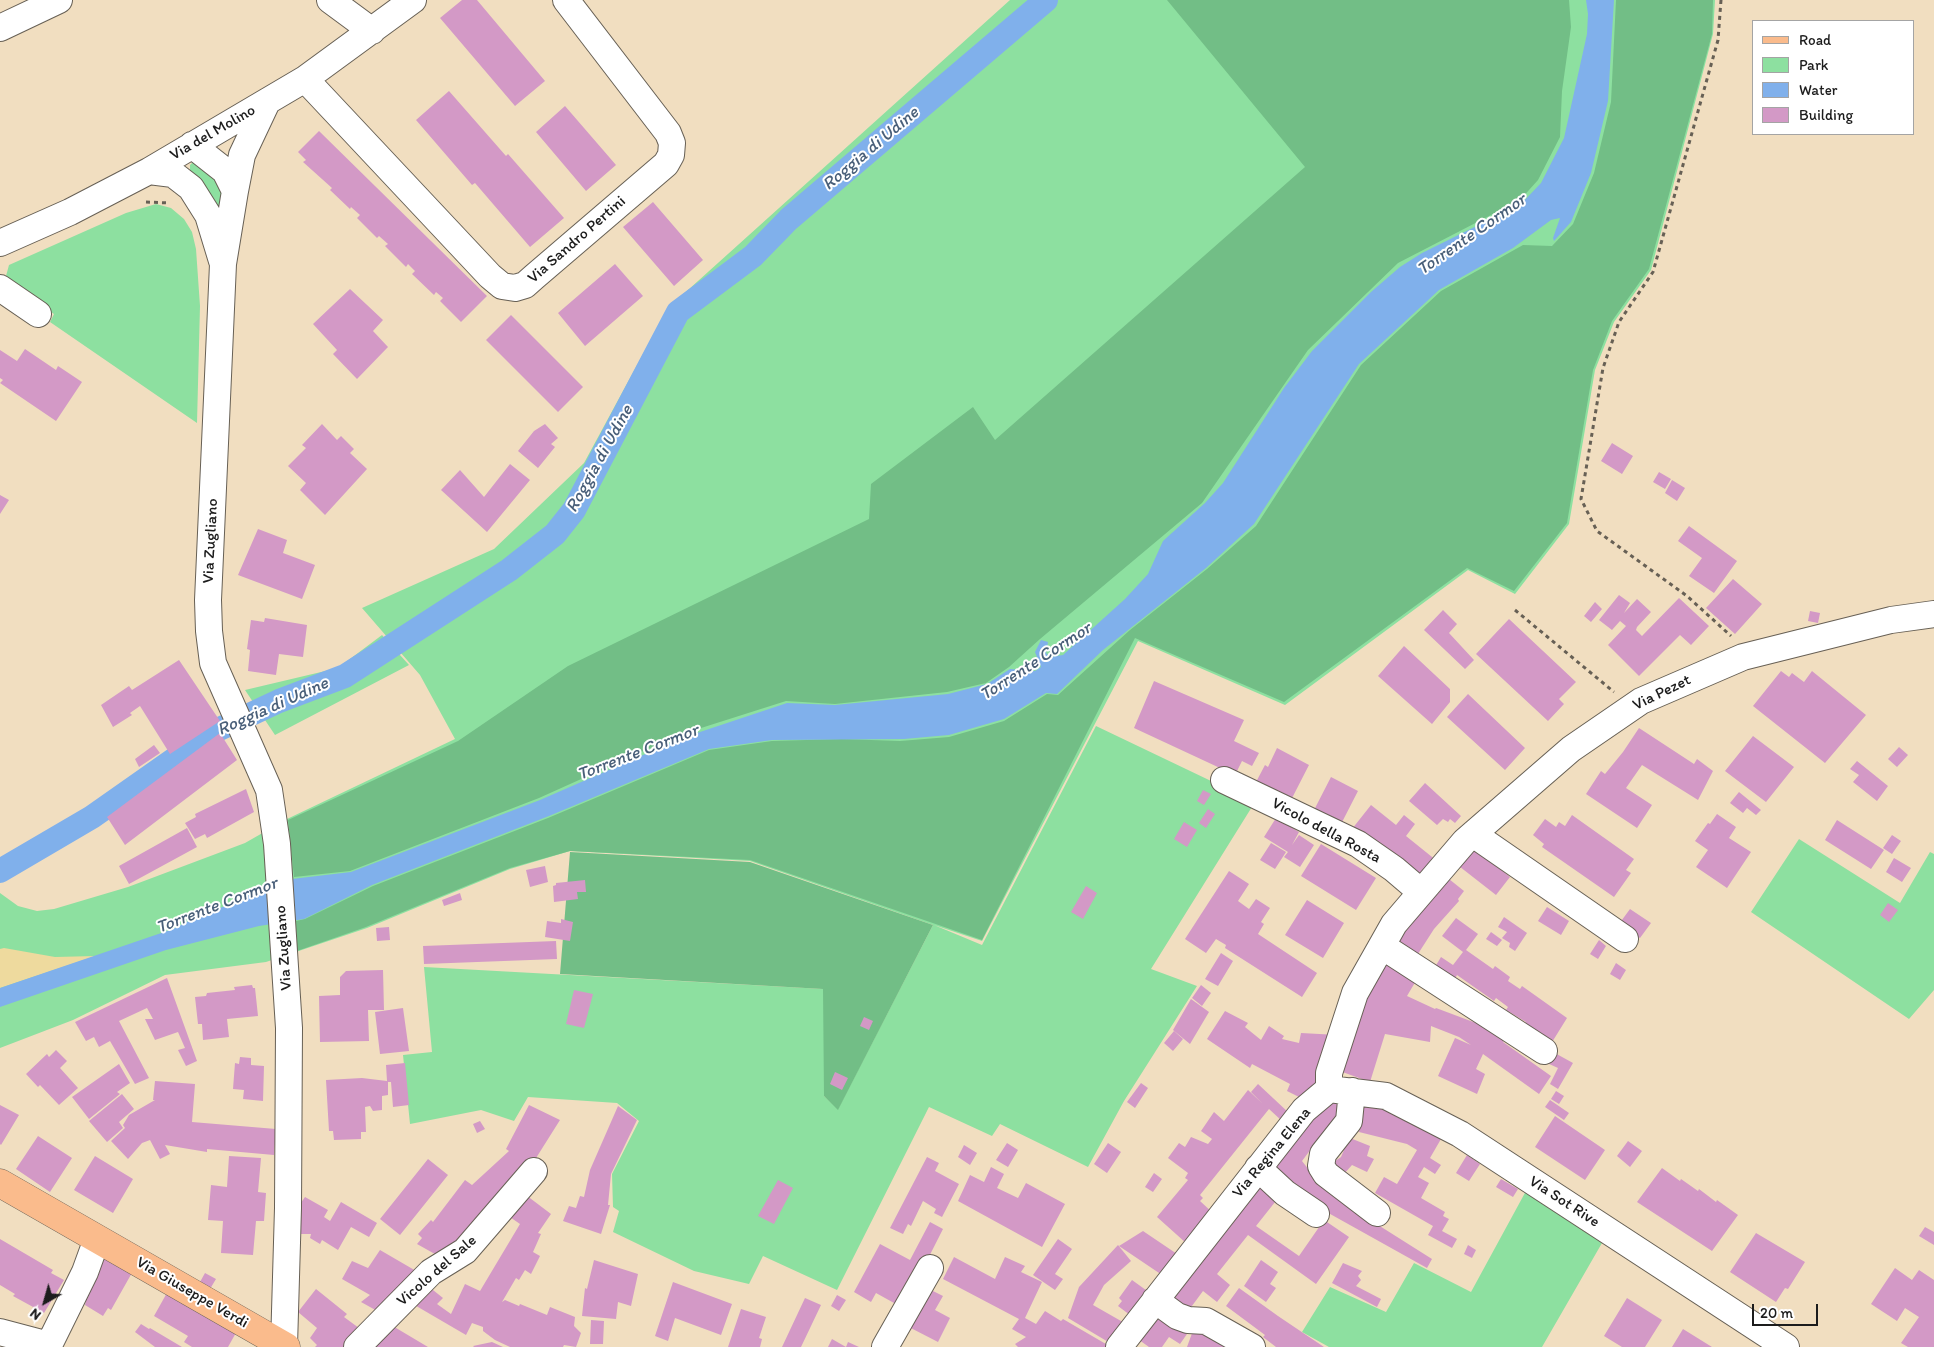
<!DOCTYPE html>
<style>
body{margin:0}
#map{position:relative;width:1934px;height:1347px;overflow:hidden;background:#f1dec0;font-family:Itim,sans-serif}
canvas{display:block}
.legend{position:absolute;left:1752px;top:20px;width:162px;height:115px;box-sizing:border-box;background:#fff;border:1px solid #a4a4a4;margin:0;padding:6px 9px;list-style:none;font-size:15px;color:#1c1c1c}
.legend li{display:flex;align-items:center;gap:10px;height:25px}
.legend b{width:25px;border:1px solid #a4a4a4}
.north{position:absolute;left:20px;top:1277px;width:50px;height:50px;-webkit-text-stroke:4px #fff;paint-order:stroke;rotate:218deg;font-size:14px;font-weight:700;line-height:20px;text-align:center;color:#1c1c1c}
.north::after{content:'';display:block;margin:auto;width:18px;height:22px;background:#1c1c1c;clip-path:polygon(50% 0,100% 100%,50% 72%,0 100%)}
.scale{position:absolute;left:1752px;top:1304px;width:66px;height:22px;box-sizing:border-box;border:2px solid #1c1c1c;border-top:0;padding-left:6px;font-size:15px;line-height:18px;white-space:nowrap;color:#1c1c1c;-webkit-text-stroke:4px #fff;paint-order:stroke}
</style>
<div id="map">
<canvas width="1934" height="1347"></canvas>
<ul class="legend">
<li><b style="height:6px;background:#fabb8c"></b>Road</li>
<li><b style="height:14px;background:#8de0a0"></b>Park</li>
<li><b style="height:14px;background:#80b0eb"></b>Water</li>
<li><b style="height:14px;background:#d399c6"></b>Building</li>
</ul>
<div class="north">N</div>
<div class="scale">20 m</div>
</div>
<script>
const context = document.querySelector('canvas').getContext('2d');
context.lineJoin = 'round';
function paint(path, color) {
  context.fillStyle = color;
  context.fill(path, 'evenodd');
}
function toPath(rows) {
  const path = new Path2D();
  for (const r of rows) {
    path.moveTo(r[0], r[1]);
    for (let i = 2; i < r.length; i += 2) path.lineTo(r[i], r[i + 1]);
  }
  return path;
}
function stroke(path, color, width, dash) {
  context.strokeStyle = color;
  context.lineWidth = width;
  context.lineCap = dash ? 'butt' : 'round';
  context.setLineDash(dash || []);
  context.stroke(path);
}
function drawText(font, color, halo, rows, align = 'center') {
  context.font = font + ' Itim,sans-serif';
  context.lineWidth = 4;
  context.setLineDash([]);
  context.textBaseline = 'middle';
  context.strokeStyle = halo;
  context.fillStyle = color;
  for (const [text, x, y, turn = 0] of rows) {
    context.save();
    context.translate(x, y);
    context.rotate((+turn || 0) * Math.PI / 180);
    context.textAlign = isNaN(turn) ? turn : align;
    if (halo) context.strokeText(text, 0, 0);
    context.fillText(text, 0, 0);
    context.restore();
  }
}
const green = toPath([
 [1010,0,1715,0,1713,34,1651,270,1614,322,1595,370,1569,524,1515,594,1468,570,1285,705,1138,641,982,941,934,925,982,945,1096,726,1255,802,1151,969,1197,986,1124,1101,1088,1167,1000,1124,992,1136,929,1107,837,1290,763,1256,749,1284,694,1271,613,1232,619,1211,613,1207,612,1174,639,1121,617,1103,528,1097,514,1121,481,1110,410,1124,403,1055,432,1052,424,967,824,989,824,1096,838,1109,933,925,750,861,570,851,510,869,367,928,266,962,165,975,73,1020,0,1048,0,893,18,906,37,911,54,909,128,887,245,843,287,819,455,739,420,675,362,608,494,549,584,463,668,308],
 [193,162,213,172,223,193,221,233,190,172,190,165],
 [156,204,171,208,184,219,192,232,196,249,200,306,197,423,50,322,54,314,37,303,40,299,6,276,9,265,126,213],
 [382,635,409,665,275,735,245,690,338,668],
 [1799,839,1900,903,1930,852,1934,854,1934,990,1909,1019,1751,912],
 [1526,1191,1602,1243,1542,1347,1329,1347,1302,1332,1330,1287,1386,1312,1414,1263,1471,1292]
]);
const forest = toPath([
 [1167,0,1569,0,1571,27,1562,91,1560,137,1538,180,1520,200,1398,263,1308,350,1202,503,1040,639,1009,667,986,683,947,692,835,704,786,701,679,735,539,798,350,871,294,877,288,820,458,741,568,666,869,519,871,484,973,407,995,440,1305,167],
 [1616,0,1713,0,1712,34,1649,269,1612,321,1593,370,1567,523,1514,591,1467,568,1284,702,1135,638,982,940,750,860,570,851,510,868,366,927,297,951,296,921,305,919,373,886,548,818,709,750,772,741,842,739,900,741,949,737,1004,721,1047,694,1058,695,1130,630,1207,569,1256,526,1361,365,1441,291,1523,245,1552,246,1573,224,1594,173,1611,102],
 [570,852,750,862,933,925,838,1110,824,1096,823,989,560,974]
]);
const sand = toPath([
 [4,948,55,957,96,956,0,988,0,949]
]);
const water = toPath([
 [1586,0,1614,0,1608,101,1591,173,1571,222,1554,241,1553,238,1560,218,1551,220,1513,248,1439,290,1359,364,1254,524,1206,568,1103,650,1057,694,1046,693,1004,719,949,735,904,739,772,740,709,749,549,816,372,885,304,919,259,926,166,950,0,1007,0,988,173,929,198,916,236,902,275,881,351,872,540,800,682,738,787,703,835,705,948,694,987,684,1010,669,1035,671,1041,667,1035,652,1041,640,1048,642,1046,653,1050,657,1063,655,1125,599,1148,574,1163,541,1205,503,1223,483,1284,388,1312,351,1371,292,1400,267,1422,253,1521,204,1541,183,1564,138,1587,34,1588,14]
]);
const canal = toPath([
 [0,871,92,817,213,732,279,701,345,676,509,570,555,534,574,510,678,312,753,256,789,219,1046,0]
]);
const building = toPath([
 [462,0,477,0,545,81,515,106,440,18],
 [449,91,506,156,508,154,564,218,530,247,475,183,472,185,416,120],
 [565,106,616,165,586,191,536,132],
 [319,131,487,296,461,322,440,301,443,298,436,292,434,295,412,274,415,271,408,264,406,267,385,246,388,244,379,236,377,238,357,218,360,215,351,207,350,209,330,190,332,188,303,162,306,160,298,152],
 [653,202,703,260,674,286,623,227],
 [615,264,643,296,585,346,558,313],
 [350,289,383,320,373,331,388,347,357,379,333,354,337,350,313,324],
 [511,315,583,387,558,412,486,340],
 [25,349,56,370,58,366,82,382,56,421,0,383,3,380,0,378,0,350,17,361],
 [322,424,337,440,341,436,354,449,350,453,367,469,325,515,300,490,306,483,288,466,306,448,302,445],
 [545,424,558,438,551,444,555,447,538,468,518,451,534,431],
 [1612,443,1633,456,1622,474,1601,461],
 [510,464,530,480,487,532,441,490,460,470,484,497],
 [1659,472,1671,479,1665,489,1653,482],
 [1672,480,1685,488,1677,501,1665,493],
 [0,495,9,500,0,514],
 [1689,526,1737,561,1714,593,1689,576,1702,558,1678,541],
 [258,529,287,540,283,553,315,565,302,599,238,575],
 [1733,579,1762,604,1735,634,1706,608],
 [1619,595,1630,603,1624,613,1637,599,1651,612,1637,627,1636,630,1642,636,1679,598,1709,626,1691,645,1680,635,1639,676,1608,645,1626,626,1620,621,1612,630,1599,620],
 [1595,602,1602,609,1591,622,1584,616],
 [1443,610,1457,624,1449,633,1474,660,1465,669,1424,630],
 [1810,611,1820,613,1818,623,1808,621],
 [265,618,307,625,303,657,279,654,276,675,248,671,250,650,247,649,251,620,264,622],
 [1509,619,1576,682,1559,699,1564,704,1548,721,1476,654],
 [1404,646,1450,689,1450,702,1432,724,1378,676],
 [179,660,220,721,170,754,140,706,130,713,132,715,113,727,101,705,129,686,132,690],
 [1781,671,1789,677,1792,673,1804,682,1812,671,1866,715,1825,763,1753,706],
 [1154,681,1244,720,1234,741,1259,753,1252,766,1242,761,1235,775,1134,728],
 [1468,694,1525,748,1505,770,1447,717],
 [1639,728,1694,764,1697,759,1713,771,1698,800,1642,765,1626,788,1652,805,1637,828,1586,794,1601,771,1605,774,1623,752],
 [220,733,237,760,125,845,107,817],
 [1753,736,1794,767,1766,802,1725,771],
 [154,745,160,753,139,767,135,759],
 [1899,747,1908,755,1897,767,1888,759],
 [1277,748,1309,765,1290,802,1255,784,1265,765,1268,767],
 [1857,761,1888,786,1877,801,1853,782,1859,775,1850,769],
 [1331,777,1358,791,1339,828,1312,814],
 [1425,783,1461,816,1455,823,1450,819,1448,822,1443,819,1437,825,1409,801],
 [246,789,254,812,207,838,205,834,195,839,185,823,196,817,195,814],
 [1203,790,1211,794,1204,805,1197,801],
 [1739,792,1761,810,1756,815,1747,808,1743,813,1730,803],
 [1371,805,1396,825,1404,815,1415,824,1406,836,1437,861,1420,882,1352,829],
 [1208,809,1215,814,1206,828,1199,823],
 [1717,814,1736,827,1729,838,1751,852,1727,888,1696,867,1708,850,1695,841,1708,823,1710,824],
 [1572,815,1634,859,1626,870,1631,873,1614,897,1542,847,1544,844,1533,835,1545,819,1556,827,1559,822,1565,826],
 [1276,818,1299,832,1292,845,1299,835,1314,845,1300,867,1284,857,1288,852,1264,837],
 [1837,820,1884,850,1871,869,1825,840],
 [1184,822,1197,830,1187,847,1174,839],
 [187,828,197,847,129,884,119,866],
 [1892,835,1901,841,1892,854,1883,848],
 [1271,843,1286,852,1275,869,1260,860],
 [1321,844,1376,878,1356,910,1301,876],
 [1470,845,1510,877,1496,895,1455,863],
 [1894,858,1911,868,1902,882,1886,872],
 [545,866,548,882,530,887,526,870],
 [1229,871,1249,884,1238,901,1249,909,1256,899,1270,908,1261,922,1264,924,1258,934,1317,973,1302,997,1225,948,1226,945,1216,939,1206,953,1185,939],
 [1444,875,1464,891,1458,899,1459,901,1434,929,1416,957,1420,974,1407,996,1435,1009,1436,1008,1476,1023,1480,1016,1509,1034,1503,1042,1551,1076,1539,1094,1483,1054,1476,1069,1485,1074,1477,1094,1438,1076,1455,1038,1471,1045,1459,1037,1431,1026,1430,1042,1385,1034,1370,1082,1337,1070,1362,1000,1392,946],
 [585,880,586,892,577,892,578,899,554,902,553,886,556,885,556,883],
 [1086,886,1097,893,1083,919,1071,912],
 [460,893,462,900,444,906,442,900],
 [1307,900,1344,923,1323,958,1285,935],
 [1888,903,1898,910,1889,922,1880,915],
 [1547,907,1569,921,1561,935,1538,921],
 [1630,909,1651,923,1640,938,1619,924],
 [1504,917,1527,933,1515,951,1509,947,1510,943,1502,938,1507,932,1498,927],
 [1456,918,1478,934,1466,950,1493,969,1495,966,1510,977,1508,981,1520,989,1522,986,1567,1018,1549,1047,1521,1029,1526,1022,1506,1010,1508,1007,1496,998,1494,1001,1457,975,1452,984,1432,972,1441,957,1453,965,1463,952,1442,936],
 [561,919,573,922,570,941,545,937,547,921,561,923],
 [389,927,390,940,377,941,376,928],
 [1491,932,1502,940,1497,946,1486,939],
 [1599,940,1606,946,1598,959,1590,954],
 [556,941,557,959,424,964,423,946],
 [1221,953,1233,961,1218,986,1205,979],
 [1616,963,1626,970,1620,980,1610,974],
 [383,970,384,1010,368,1010,369,1041,320,1042,319,996,340,995,340,977,346,971],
 [167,978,197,1061,186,1066,178,1050,185,1048,178,1032,155,1040,145,1019,153,1019,147,1008,119,1021,149,1078,135,1084,110,1041,99,1047,94,1037,86,1041,75,1022],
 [252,985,253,988,255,988,258,1016,227,1019,229,1037,203,1040,202,1024,198,1024,195,997,206,996,207,993,235,990,234,987],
 [1201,985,1211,993,1202,1006,1192,998],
 [574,990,593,994,584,1028,566,1024],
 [1191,999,1209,1012,1190,1044,1173,1030],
 [403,1008,409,1051,380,1054,375,1012],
 [1225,1011,1248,1023,1245,1027,1261,1040,1269,1026,1284,1036,1282,1039,1299,1043,1301,1033,1338,1035,1313,1094,1305,1100,1287,1091,1290,1084,1252,1064,1250,1068,1207,1039],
 [864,1017,873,1021,869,1030,860,1026],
 [1174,1031,1183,1039,1173,1051,1164,1043],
 [56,1050,67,1061,60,1068,78,1088,59,1105,40,1085,38,1087,26,1074,47,1054,49,1057],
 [1553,1052,1573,1063,1558,1089,1550,1084,1558,1068,1547,1063],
 [240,1057,251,1058,251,1065,264,1066,263,1101,243,1099,244,1090,233,1089,235,1063,239,1064],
 [405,1063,409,1105,393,1107,391,1082,388,1082,388,1095,382,1096,382,1110,373,1111,370,1106,365,1107,366,1132,361,1132,361,1139,334,1140,333,1131,329,1131,326,1080,362,1078,387,1081,386,1065],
 [119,1064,130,1083,117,1092,120,1094,89,1119,72,1097],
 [835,1072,848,1078,842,1090,830,1084],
 [155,1081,195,1084,192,1122,276,1129,274,1155,207,1149,207,1152,165,1145,170,1154,160,1159,150,1140,142,1143,128,1159,111,1141,125,1128,123,1125,129,1115,155,1100,153,1100],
 [1141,1083,1148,1088,1135,1108,1127,1102],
 [1258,1084,1289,1113,1282,1121,1269,1109,1200,1195,1203,1198,1200,1201,1213,1213,1186,1243,1157,1217,1188,1180,1185,1178,1188,1173,1168,1158,1179,1143,1185,1147,1191,1137,1208,1144,1212,1139,1201,1131,1214,1112,1224,1121,1248,1090,1263,1104,1251,1092],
 [1556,1091,1564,1096,1559,1104,1551,1099],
 [122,1094,134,1109,119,1122,123,1128,107,1142,89,1121],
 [1550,1100,1569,1113,1564,1120,1545,1107],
 [1328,1103,1345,1103,1331,1131,1311,1149,1302,1161,1309,1170,1337,1189,1375,1223,1432,1259,1427,1268,1323,1210,1267,1164],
 [1358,1103,1410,1115,1408,1123,1412,1123,1441,1139,1430,1158,1441,1165,1435,1174,1424,1167,1418,1177,1429,1183,1421,1198,1445,1212,1443,1216,1449,1219,1442,1231,1457,1239,1452,1248,1428,1235,1433,1226,1375,1193,1384,1177,1397,1184,1417,1150,1407,1144,1359,1132,1362,1121],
 [0,1105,19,1115,1,1145,0,1144],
 [529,1105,560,1120,531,1166,514,1186,551,1214,538,1233,541,1234,533,1252,540,1256,531,1274,525,1270,519,1280,516,1278,502,1302,505,1300,519,1306,520,1304,547,1315,550,1307,575,1317,574,1326,581,1333,576,1347,564,1345,563,1347,510,1347,495,1340,483,1331,483,1327,472,1323,466,1335,406,1300,423,1282,443,1298,437,1304,451,1314,465,1284,480,1291,520,1224,494,1206,442,1258,417,1244,422,1238,418,1234,431,1220,433,1222,465,1180,472,1185,509,1151,506,1149],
 [618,1106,637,1120,611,1174,608,1205,610,1205,601,1234,563,1221,569,1206,576,1208,580,1196,584,1197,590,1170],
 [1555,1116,1605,1150,1585,1180,1535,1147],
 [480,1121,485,1129,477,1133,473,1124],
 [38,1136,72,1158,50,1192,16,1169],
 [1350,1138,1370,1146,1367,1156,1374,1159,1367,1172,1352,1165,1344,1174,1331,1164,1341,1157,1344,1150,1341,1148],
 [1628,1141,1642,1151,1630,1167,1617,1156],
 [1007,1143,1018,1150,1008,1167,996,1160],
 [1108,1143,1121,1152,1107,1173,1094,1164],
 [964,1145,977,1153,970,1165,958,1157],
 [1467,1155,1480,1164,1469,1181,1456,1173],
 [95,1156,133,1179,113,1213,74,1190],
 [229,1156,261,1158,258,1192,266,1193,264,1221,256,1221,253,1255,221,1253,223,1221,208,1220,211,1185,227,1187],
 [927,1157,939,1163,935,1171,959,1184,942,1217,934,1213,936,1209,923,1201,911,1226,908,1224,903,1234,890,1228],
 [428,1159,448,1175,400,1235,380,1219],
 [991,1167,1004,1174,997,1188,1018,1198,1026,1183,1065,1204,1042,1247,958,1201,970,1175,984,1182],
 [1662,1168,1680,1181,1681,1179,1698,1191,1699,1189,1716,1202,1717,1200,1738,1215,1712,1251,1637,1202],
 [1154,1173,1162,1179,1153,1192,1145,1187],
 [1258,1179,1279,1197,1256,1226,1299,1256,1324,1220,1349,1237,1316,1284,1248,1235,1217,1274,1230,1285,1217,1302,1203,1291,1186,1314,1165,1298],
 [1501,1179,1518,1189,1513,1197,1496,1187],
 [778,1180,793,1188,774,1224,758,1216],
 [305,1197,328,1210,324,1217,330,1221,341,1202,377,1223,369,1237,351,1227,338,1250,322,1240,320,1244,310,1238,311,1234,299,1234,298,1207],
 [930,1222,943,1229,903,1308,876,1293,871,1302,854,1292,880,1244,910,1260],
 [1925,1227,1934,1232,1934,1245,1919,1236],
 [1143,1231,1180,1256,1162,1275,1119,1246],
 [1756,1233,1805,1262,1788,1289,1785,1288,1776,1302,1730,1272],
 [0,1239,53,1270,51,1273,64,1280,44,1313,13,1296,15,1294,0,1285],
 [1058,1239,1072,1249,1055,1274,1063,1279,1055,1290,1033,1275],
 [1118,1245,1131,1261,1104,1285,1093,1305,1128,1325,1115,1346,1068,1318,1079,1287],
 [1468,1245,1476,1250,1472,1258,1464,1254],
 [380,1250,423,1275,379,1312,361,1302,370,1295,342,1279,352,1261,368,1268],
 [101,1253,133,1271,111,1310,108,1308,103,1316,85,1305,94,1263],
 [954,1257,995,1279,1005,1257,1025,1266,1021,1272,1042,1282,1025,1318,1036,1324,1045,1311,1061,1321,1063,1319,1111,1347,1018,1347,1015,1344,1026,1337,1012,1329,1019,1319,943,1279],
 [594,1260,638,1274,631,1306,618,1302,616,1319,582,1316,585,1288,587,1289],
 [1261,1260,1278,1272,1270,1284,1276,1288,1266,1302,1244,1286],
 [1343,1263,1362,1271,1358,1276,1361,1280,1356,1286,1381,1299,1377,1307,1332,1283],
 [1895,1268,1912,1280,1919,1270,1934,1280,1934,1347,1908,1347,1901,1343,1919,1317,1905,1308,1897,1321,1871,1304],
 [205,1273,216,1279,210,1289,200,1282],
 [1132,1280,1150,1293,1130,1315,1118,1306,1122,1301,1119,1298],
 [673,1282,732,1304,721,1335,675,1318,668,1341,655,1336],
 [923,1286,943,1296,935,1310,950,1318,938,1342,903,1324],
 [1239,1288,1278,1316,1324,1347,1276,1347,1263,1337,1265,1335,1226,1306],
 [316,1289,347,1314,344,1317,363,1331,348,1347,315,1347,317,1345,310,1338,317,1328,298,1312],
 [168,1291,237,1331,228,1347,192,1347,184,1342,188,1336,154,1316],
 [837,1295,846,1300,839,1311,831,1306],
 [805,1298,821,1305,801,1347,782,1347],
 [1627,1298,1662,1320,1645,1347,1622,1347,1604,1336],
 [741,1309,766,1317,759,1338,762,1339,760,1347,728,1347],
 [1154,1310,1187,1334,1180,1344,1169,1337,1162,1347,1149,1347,1135,1337],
 [591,1320,604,1321,603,1344,590,1344],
 [386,1322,428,1347,371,1347],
 [141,1324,149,1329,150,1328,182,1347,155,1347,135,1332],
 [1195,1325,1239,1347,1187,1347],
 [1683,1329,1712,1347,1672,1347],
 [832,1339,846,1347,848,1342,859,1347,828,1347],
 [492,1342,503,1347,474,1347,473,1346]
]);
const path = toPath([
 [1721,0,1718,40,1653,272,1619,322,1603,368,1581,499,1597,531,1687,596,1731,636],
 [146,202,169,203],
 [1515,610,1614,692]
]);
const minor = toPath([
 [330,0,372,31],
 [0,28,59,0],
 [305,79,490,276,502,286,515,288,525,285,534,277,666,164,671,155,672,143,668,133,566,0],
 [192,145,225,171,235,191,223,264,208,600,209,631,213,663,269,790,277,844,289,1028,288,1208,284,1346],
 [149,171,173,174,191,188,208,215,222,261],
 [235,191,242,155,267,102],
 [0,243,70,212,149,171,305,79,413,0],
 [0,288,38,314],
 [1224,780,1358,844,1394,869,1421,892],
 [1473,834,1625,939],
 [1382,946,1544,1051],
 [1329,1089,1386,1096,1460,1134,1786,1347],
 [1352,1091,1349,1121,1323,1154,1321,1166,1326,1174,1377,1213],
 [1258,1168,1285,1193,1316,1214],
 [1155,1300,1177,1316,1188,1320,1206,1321,1252,1347],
 [0,1332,49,1345,85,1272,97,1239],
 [357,1347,431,1272,465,1251,534,1171],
 [885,1347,930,1268],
 [1119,1347,1304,1110,1329,1089,1329,1073,1355,993,1394,924,1465,841,1571,749,1641,701,1743,657,1891,620,1934,614]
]);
const major = toPath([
 [0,1183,286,1347]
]);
const streetNames = [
 ["Via del Molino",213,133,-30],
 ["Via Sandro Pertini",577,240,-41],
 ["Via Zugliano",211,541,-87],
 ["Via Pezet",1662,693,-26],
 ["Vicolo della Rosta",1326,831,28],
 ["Via Zugliano",284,948,-94],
 ["Via Regina Elena",1272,1153,-50],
 ["Via Sot Rive",1564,1202,33],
 ["Vicolo del Sale",437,1271,-41],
 ["Via Giuseppe Verdi",192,1293,30]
];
const waterNames = [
 ["Roggia di Udine",871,149,-40],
 ["Torrente Cormor",1472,235,-35],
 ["Roggia di Udine",600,459,-61],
 ["Torrente Cormor",1036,662,-33],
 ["Roggia di Udine",273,707,-24],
 ["Torrente Cormor",638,753,-21],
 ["Torrente Cormor",217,906,-21]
];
paint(green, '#8de0a0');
paint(forest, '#72be86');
paint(sand, '#eeda9e');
paint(water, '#80b0eb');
stroke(canal, '#80b0eb', 24);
paint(building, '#d399c6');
stroke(minor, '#676055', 28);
stroke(major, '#676055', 29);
stroke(path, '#676055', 3, [4, 4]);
stroke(minor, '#fff', 26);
stroke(major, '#fabb8c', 28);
drawText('16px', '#1c1c1c', '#fff', streetNames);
drawText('italic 18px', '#495f79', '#fff', waterNames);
</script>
